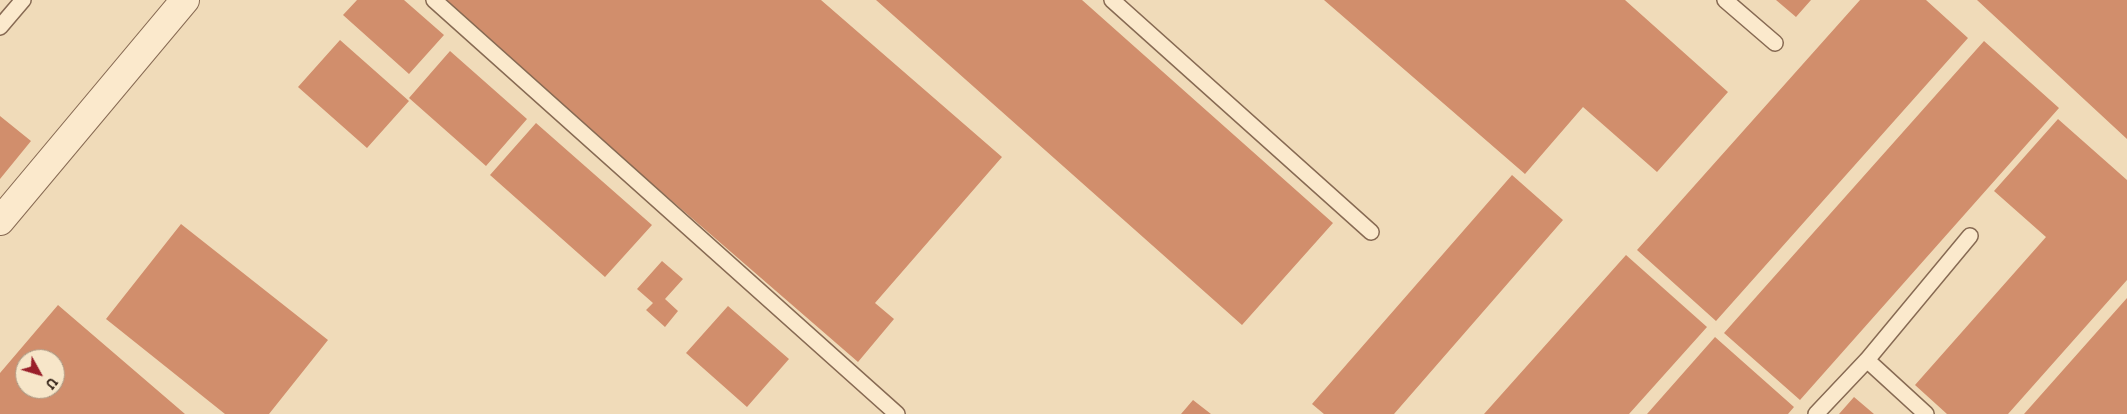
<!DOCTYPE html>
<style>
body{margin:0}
#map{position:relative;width:2127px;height:414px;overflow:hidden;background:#f0dbb9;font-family:"Zilla Slab",serif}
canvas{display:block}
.north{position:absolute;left:15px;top:349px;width:50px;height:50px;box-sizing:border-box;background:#f7e6c9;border:1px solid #a99883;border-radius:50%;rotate:129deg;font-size:14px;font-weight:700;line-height:20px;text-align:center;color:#352419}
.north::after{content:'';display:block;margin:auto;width:18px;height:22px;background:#991f2a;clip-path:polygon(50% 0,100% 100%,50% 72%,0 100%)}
</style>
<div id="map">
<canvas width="2127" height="414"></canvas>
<div class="north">U</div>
</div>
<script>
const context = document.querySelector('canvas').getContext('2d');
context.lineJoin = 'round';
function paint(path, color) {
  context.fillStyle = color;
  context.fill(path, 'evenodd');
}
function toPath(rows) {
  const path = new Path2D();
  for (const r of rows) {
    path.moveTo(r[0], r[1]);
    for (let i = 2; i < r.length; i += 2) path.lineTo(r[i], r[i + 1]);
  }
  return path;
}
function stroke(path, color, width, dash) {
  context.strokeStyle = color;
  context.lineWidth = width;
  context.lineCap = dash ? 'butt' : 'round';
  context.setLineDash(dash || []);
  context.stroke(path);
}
const building = toPath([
 [357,0,404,0,444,35,409,74,343,15],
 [440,0,821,0,1002,157,875,303,894,319,858,362],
 [876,0,1082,0,1333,223,1242,325],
 [1324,0,1625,0,1728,92,1657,172,1583,107,1525,174],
 [1776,0,1811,0,1796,17],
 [1860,0,1926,0,1968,38,1716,321,1637,250],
 [1977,0,2127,0,2127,139],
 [340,40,409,101,367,148,298,87],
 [1984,41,2059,108,1800,400,1724,333],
 [450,51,527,119,486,166,409,98],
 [0,116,31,141,0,179],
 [2058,119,2127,180,2127,280,2008,414,1947,414,1915,385,2046,237,1994,191],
 [536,123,652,225,605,277,490,175],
 [1512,175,1563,220,1394,414,1324,414,1312,404],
 [181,224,328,340,269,414,225,414,106,319],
 [1626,255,1707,327,1629,414,1484,414],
 [662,261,683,279,665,299,678,311,665,327,646,310,653,303,637,289],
 [2127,298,2127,414,2024,414],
 [58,305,185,414,0,414,0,373],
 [25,359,55,359,55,389,25,389],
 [728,306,789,359,747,407,686,353],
 [1715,337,1794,407,1788,414,1647,414],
 [1854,397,1874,414,1839,414],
 [1193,400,1211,414,1181,414]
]);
const lane = toPath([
 [434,0,897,414],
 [1112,0,1371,232],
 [1725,0,1775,43],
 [0,27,23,0],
 [1867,360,1926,414],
 [1816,414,1867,360,1970,236]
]);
const street = toPath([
 [0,221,185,0]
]);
paint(building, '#d18e6c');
stroke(lane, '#876a53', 18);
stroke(street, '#876a53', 30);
stroke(lane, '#fbe9cc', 15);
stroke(street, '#fbe9cc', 28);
</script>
